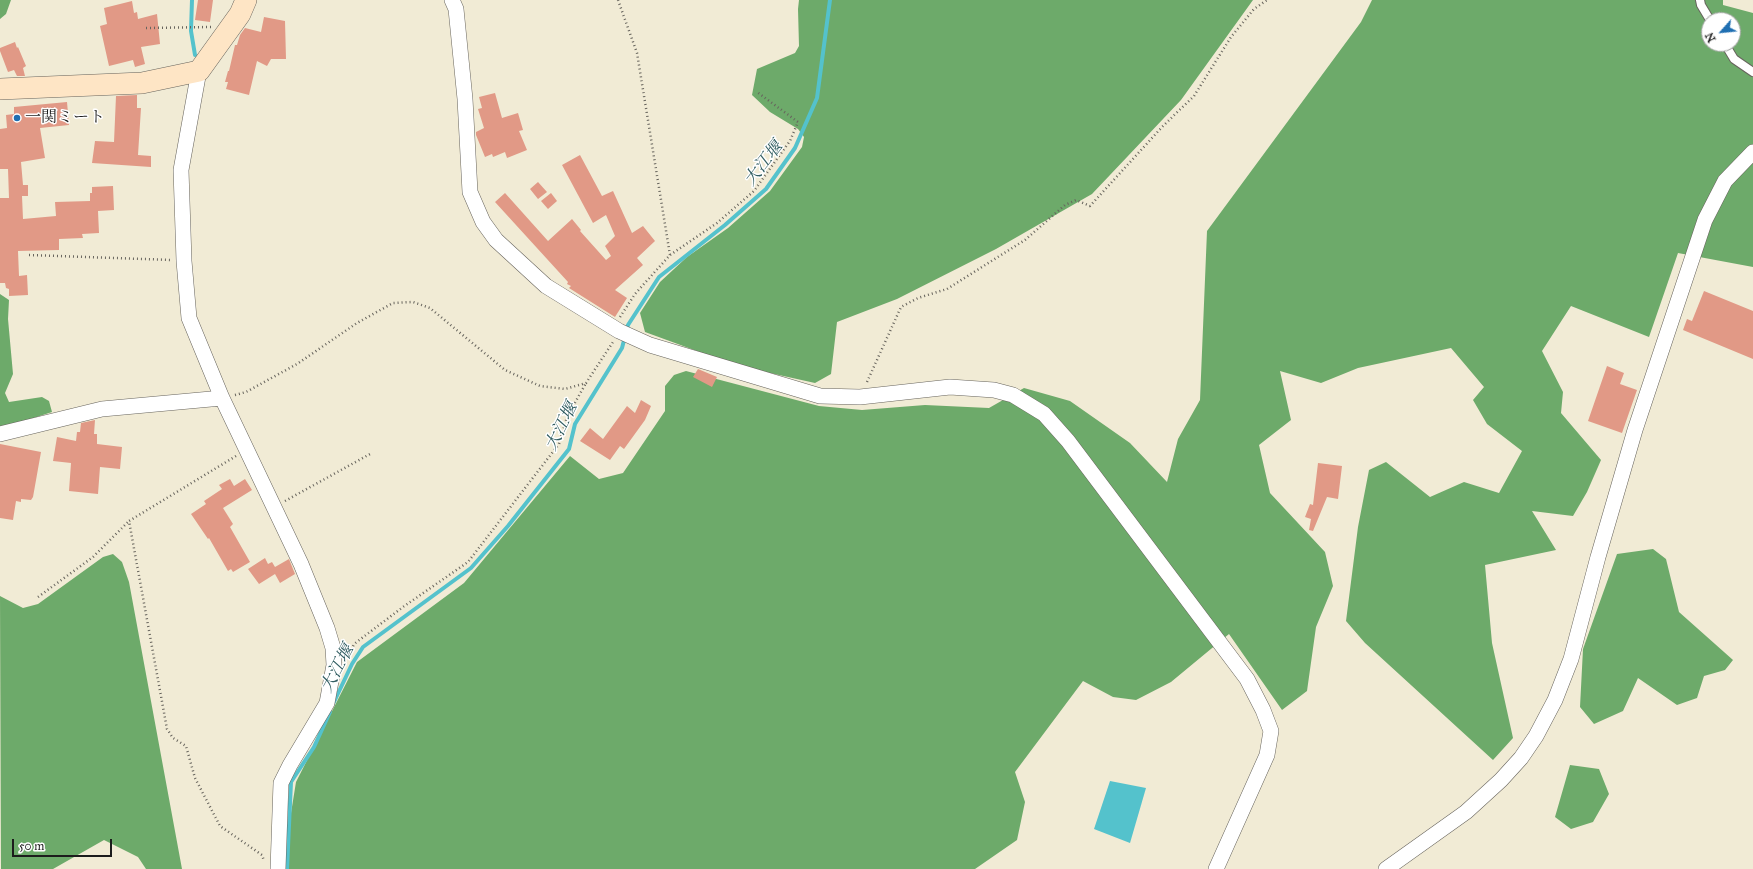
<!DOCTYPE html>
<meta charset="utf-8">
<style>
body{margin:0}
#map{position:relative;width:1753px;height:869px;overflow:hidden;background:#f1ebd5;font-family:"IM FELL Great Primer",serif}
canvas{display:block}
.north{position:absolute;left:1701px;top:12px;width:40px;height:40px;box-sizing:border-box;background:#fff;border:1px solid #a4a4a4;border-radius:50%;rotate:243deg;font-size:11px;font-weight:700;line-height:16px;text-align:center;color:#1c1c1c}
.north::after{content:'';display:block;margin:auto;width:14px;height:18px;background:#1f6fb2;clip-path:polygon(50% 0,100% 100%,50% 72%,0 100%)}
.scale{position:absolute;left:12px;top:839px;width:100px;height:18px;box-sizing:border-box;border:2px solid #1c1c1c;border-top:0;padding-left:5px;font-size:12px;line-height:14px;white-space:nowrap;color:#1c1c1c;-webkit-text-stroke:3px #fff;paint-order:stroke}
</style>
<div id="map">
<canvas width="1753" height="869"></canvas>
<div class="north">N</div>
<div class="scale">50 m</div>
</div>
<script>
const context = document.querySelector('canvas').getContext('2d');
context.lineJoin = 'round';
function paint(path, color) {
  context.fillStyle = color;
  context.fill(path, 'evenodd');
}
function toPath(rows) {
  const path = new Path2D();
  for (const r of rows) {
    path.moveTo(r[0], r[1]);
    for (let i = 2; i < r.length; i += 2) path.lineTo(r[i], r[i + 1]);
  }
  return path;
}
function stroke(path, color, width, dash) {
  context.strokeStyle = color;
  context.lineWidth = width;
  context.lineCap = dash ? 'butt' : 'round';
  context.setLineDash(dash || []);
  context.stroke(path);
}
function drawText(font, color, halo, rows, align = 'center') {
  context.font = font + ' "IM FELL Great Primer","Noto Serif JP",serif';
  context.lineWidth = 3;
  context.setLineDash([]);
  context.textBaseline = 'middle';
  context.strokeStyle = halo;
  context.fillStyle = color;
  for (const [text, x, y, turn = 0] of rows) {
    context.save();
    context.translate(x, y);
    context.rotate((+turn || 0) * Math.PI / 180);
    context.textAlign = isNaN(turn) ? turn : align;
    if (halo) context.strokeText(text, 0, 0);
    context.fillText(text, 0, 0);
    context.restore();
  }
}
const forest = toPath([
 [0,0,11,0,6,14,0,19],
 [799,0,1253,0,1181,100,1092,194,996,249,897,299,837,322,831,374,815,383,770,373,716,358,645,332,640,313,660,282,687,257,728,228,770,191,802,147,804,137,798,129,770,112,752,95,757,69,795,53,799,46,798,9],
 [1372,0,1723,0,1723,5,1753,13,1753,267,1678,253,1649,337,1571,306,1542,351,1563,392,1561,413,1601,460,1587,492,1573,516,1532,511,1556,550,1485,565,1492,643,1513,738,1493,760,1365,643,1346,621,1358,527,1369,470,1386,462,1430,497,1464,482,1499,493,1522,451,1487,424,1473,400,1484,387,1451,348,1358,368,1321,383,1280,371,1291,420,1259,445,1270,493,1325,552,1333,586,1316,627,1307,691,1282,710,1229,634,1171,682,1136,700,1113,697,1083,681,1015,772,1025,802,1017,840,975,869,282,869,296,782,357,662,464,583,570,456,599,479,623,473,665,411,665,386,674,375,686,371,819,406,862,410,925,405,989,408,1024,388,1070,401,1130,443,1167,482,1178,439,1200,400,1207,231,1361,22],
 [1709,20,1733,20,1733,44,1709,44],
 [0,294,9,300,8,319,13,374,5,393,9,402,42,397,49,401,52,412,0,429],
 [1653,549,1666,559,1679,612,1733,660,1725,670,1704,676,1697,698,1677,705,1638,678,1623,711,1594,724,1580,707,1583,649,1617,554],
 [113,554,122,562,129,582,182,869,146,869,138,857,104,840,53,869,1,869,0,596,23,608,38,604,103,557],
 [1570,765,1599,769,1609,794,1593,822,1571,829,1555,817]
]);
const water = toPath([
 [1110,781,1146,788,1130,843,1094,829]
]);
const stream = toPath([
 [192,0,191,31,195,55],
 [333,704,352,664,363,647,471,568,508,526,569,449,575,424,622,348,628,325,659,277,725,225,766,189,795,148,817,98,830,0],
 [287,869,291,782,314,747,330,712]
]);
const building = toPath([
 [198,0,213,0,210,22,195,20],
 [132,1,134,13,137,12,138,19,157,14,160,44,141,47,145,64,135,67,133,60,109,66,100,26,107,24,104,8],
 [264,17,285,21,286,59,271,59,267,66,257,61,249,95,226,89,228,82,225,82,228,71,229,71,235,45,237,45,240,35,245,28,261,32],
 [15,42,17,48,18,47,26,66,23,68,25,76,17,76,14,70,8,72,0,51,0,48],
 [495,93,502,118,518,113,523,130,519,131,527,150,507,158,505,152,493,157,492,154,485,157,476,135,476,132,484,128,478,109,482,108,479,97],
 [137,95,137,108,141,108,138,155,151,156,151,167,92,163,95,141,114,142,116,96],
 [67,102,69,125,40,128,45,158,21,162,23,185,28,185,28,196,22,196,23,219,56,216,55,202,90,201,90,193,92,193,92,187,113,186,114,210,98,211,99,233,82,234,83,238,59,239,59,250,18,251,19,276,27,275,28,295,9,296,9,289,6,288,5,283,0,283,0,198,9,198,8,169,0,169,0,129,7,128,6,115,14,114,14,107],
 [580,155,602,196,613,191,632,233,643,226,655,241,637,258,643,265,615,290,627,298,615,317,569,288,571,286,567,284,568,282,495,202,505,193,548,241,572,219,581,230,580,231,606,260,611,256,605,246,615,236,606,215,593,223,562,165],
 [538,182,547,192,538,199,530,189],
 [551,193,557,201,548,209,541,201],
 [1704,291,1753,311,1753,359,1683,330,1687,319,1692,321],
 [1607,366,1624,373,1620,384,1637,390,1622,433,1588,421],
 [698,369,717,377,712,387,693,377],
 [641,400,651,406,645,420,624,449,620,446,610,460,580,441,590,428,603,439,627,406,635,413],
 [95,420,94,434,97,434,97,444,122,447,120,469,100,467,98,494,69,491,71,463,53,461,57,437,76,441,77,432,80,432,81,423],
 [0,444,41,452,33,497,31,500,21,499,21,502,16,501,13,520,0,518],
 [1318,463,1342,466,1338,499,1327,497,1313,531,1309,530,1311,519,1305,517,1310,504,1313,505],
 [230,479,234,486,245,479,252,490,223,508,233,524,230,527,250,562,233,572,231,569,228,571,209,538,208,539,191,514,206,504,204,501,222,489,219,485],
 [265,558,268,564,272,562,275,567,289,559,295,574,280,583,275,574,259,584,248,569]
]);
const path = toPath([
 [618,0,637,53,670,255],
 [146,28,211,27],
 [29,255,172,260],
 [620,317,635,294,670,255,717,223,754,191,790,141,798,122,757,92],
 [867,382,901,307,918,298,947,289,1025,240,1065,205,1076,200,1090,206,1163,126,1194,96,1231,37,1254,9,1267,0],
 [235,395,246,392,297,364,357,323,393,303,413,302,430,308,505,370,540,386,565,389,586,383,613,342],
 [236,456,129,521,167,729,173,738,186,746,195,778,220,826,262,855,264,861],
 [285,501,370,454],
 [38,597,93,557,129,521],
 [348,657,354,644,403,607,468,562,559,444,567,417,586,383]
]);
const lane = toPath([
 [1700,0,1701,5,1710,20],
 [1725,44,1734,59,1753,72]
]);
const street = toPath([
 [452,0,456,9,465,99,470,192,483,222,496,240,546,286,619,331,650,345,820,396,860,397,950,387,994,390,1013,395,1044,414,1068,441,1247,679,1263,710,1271,731,1267,755,1216,869],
 [199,71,181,170,184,261,189,318,222,398,301,564,327,628,333,648,334,665,327,703,290,765,281,783,278,869],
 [0,434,102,409,222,398],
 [1386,869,1466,812,1501,780,1521,758,1536,736,1555,700,1571,659,1598,557,1635,430,1705,220,1725,181,1753,152]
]);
const secondary = toPath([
 [0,89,142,83,199,71,240,14,246,0]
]);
const markers = [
 [17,118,4,"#1f6fb2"]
];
const poiNames = [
 ["一関ミート",25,118]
];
const waterNames = [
 ["大江堰",764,164,-52],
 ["大江堰",562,427,-63],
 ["大江堰",338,669,-62]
];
paint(forest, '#6daa6a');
paint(water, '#54c2cc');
stroke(stream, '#54c2cc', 4);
paint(building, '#e19986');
stroke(lane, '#67645d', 10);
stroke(street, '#67645d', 16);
stroke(secondary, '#67645d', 22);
stroke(path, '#67645d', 2.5, [1, 3]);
stroke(lane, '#fff', 8);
stroke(street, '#fff', 15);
stroke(secondary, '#fee5c5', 21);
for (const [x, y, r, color] of markers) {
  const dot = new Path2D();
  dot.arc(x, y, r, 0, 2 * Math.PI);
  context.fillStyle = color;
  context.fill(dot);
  stroke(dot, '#fff', 1.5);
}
drawText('16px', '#1c1c1c', '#fff', poiNames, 'left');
drawText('italic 17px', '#325e62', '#fff', waterNames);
</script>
